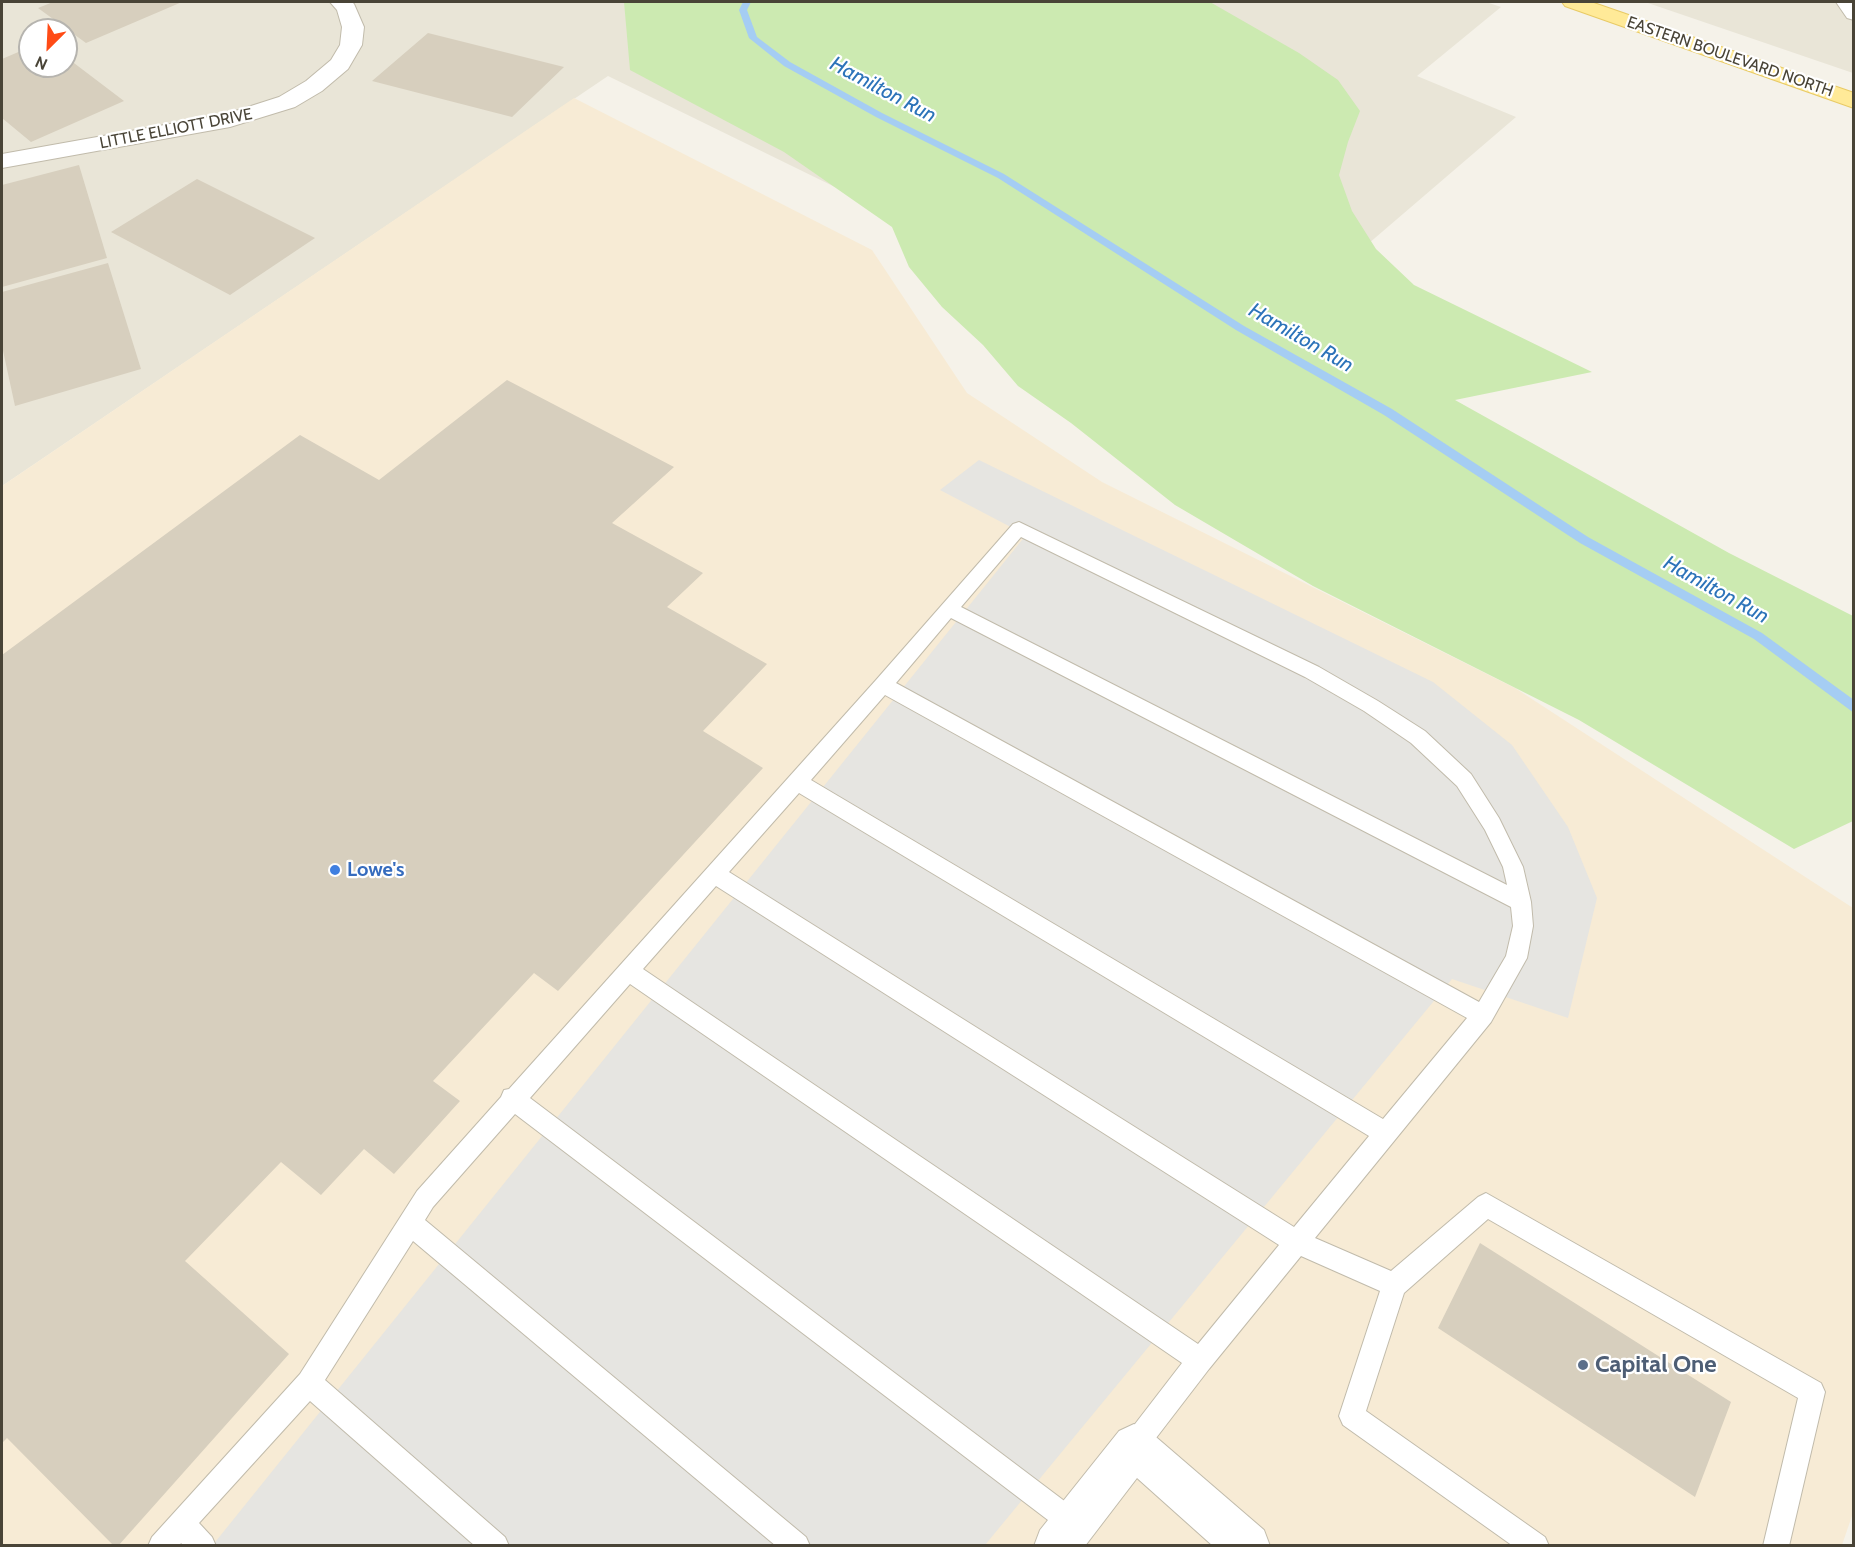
<!DOCTYPE html>
<style>
body{margin:0}
#map{position:relative;width:1855px;height:1547px;overflow:hidden;background:#f5f2e9;font-family:Cabin,sans-serif}
canvas{display:block}
.frame{position:absolute;inset:0;border:3px solid #494437;pointer-events:none}
.north{position:absolute;left:18px;top:18px;width:60px;height:60px;box-sizing:border-box;background:#fff;border:2px solid #b6b4af;border-radius:50%;rotate:204deg;font-size:16px;font-weight:700;line-height:24px;text-align:center;color:#494437}
.north::after{content:'';display:block;margin:auto;width:21px;height:27px;background:#ff4b16;clip-path:polygon(50% 0,100% 100%,50% 72%,0 100%)}
</style>
<div id="map">
<canvas width="1855" height="1547"></canvas>
<div class="frame"></div>
<div class="north">N</div>
</div>
<script>
const context = document.querySelector('canvas').getContext('2d');
context.lineJoin = 'round';
function paint(path, color) {
  context.fillStyle = color;
  context.fill(path, 'evenodd');
}
function toPath(rows) {
  const path = new Path2D();
  for (const r of rows) {
    path.moveTo(r[0], r[1]);
    for (let i = 2; i < r.length; i += 2) path.lineTo(r[i], r[i + 1]);
  }
  return path;
}
function stroke(path, color, width, dash) {
  context.strokeStyle = color;
  context.lineWidth = width;
  context.lineCap = dash ? 'butt' : 'round';
  context.setLineDash(dash || []);
  context.stroke(path);
}
function drawText(font, color, halo, rows, align = 'center') {
  context.font = font + ' Cabin,sans-serif';
  context.lineWidth = 4.5;
  context.setLineDash([]);
  context.textBaseline = 'middle';
  context.strokeStyle = halo;
  context.fillStyle = color;
  for (const [text, x, y, turn = 0] of rows) {
    context.save();
    context.translate(x, y);
    context.rotate((+turn || 0) * Math.PI / 180);
    context.textAlign = isNaN(turn) ? turn : align;
    if (halo) context.strokeText(text, 0, 0);
    context.fillText(text, 0, 0);
    context.restore();
  }
}
const residential = toPath([
 [2,2,1486,2,1501,7,1417,76,1516,117,1178,407,978,257,608,76,2,486],
 [30,30,66,30,66,66,30,66],
 [1645,2,1853,2,1853,73]
]);
const commercial = toPath([
 [574,98,872,250,967,393,1102,482,1515,688,1853,908,1854,1510,1842,1545,2,1546,2,486]
]);
const green = toPath([
 [624,2,1210,2,1299,53,1338,80,1360,111,1348,142,1339,175,1352,211,1376,249,1414,285,1592,372,1455,400,1729,553,1853,616,1853,821,1794,849,1579,720,1313,586,1175,505,1071,423,1018,386,983,345,942,307,909,267,892,227,784,152,630,70]
]);
const parking = toPath([
 [979,460,1433,682,1512,745,1568,827,1597,898,1568,1018,1452,979,985,1545,212,1546,1026,535,940,490]
]);
const stream = toPath([
 [743,2,751,2,747,10,757,37,790,62,882,113,1004,174,1244,326,1392,409,1588,537,1762,633,1854,700,1854,713,1754,639,1580,543,1384,415,1236,330,998,178,876,117,784,66,749,38,739,10,743,2]
]);
const building = toPath([
 [53,2,182,2,86,43,38,8],
 [428,33,564,67,512,117,372,81],
 [30,47,30,66,66,66,66,57,124,101,31,142,2,118,2,59],
 [79,165,107,258,2,287,2,185],
 [197,179,315,238,230,295,111,232],
 [108,263,141,369,15,406,2,346,2,292],
 [507,380,674,467,612,523,703,573,667,607,767,664,703,731,763,768,558,991,534,973,433,1081,460,1101,394,1174,364,1149,321,1195,281,1162,185,1261,289,1354,118,1546,114,1546,7,1438,2,1443,2,655,300,435,379,480],
 [1480,1243,1731,1402,1695,1497,1438,1328]
]);
const lane = toPath([
 [1019,522,1319,667,1378,701,1425,731,1471,774,1499,818,1523,867,1531,902,1533,926,1527,958,1491,1022,1315,1238,1391,1271,1478,1197,1486,1193,1821,1383,1825,1392,1789,1546,1763,1546,1798,1398,1488,1219,1404,1293,1366,1411,1545,1537,1549,1546,1513,1546,1343,1425,1339,1416,1380,1291,1301,1256,1209,1369,1143,1455,1134,1459,1125,1455,1121,1446,1125,1437,1182,1363,630,984,530,1098,1083,1515,1087,1524,1083,1533,1074,1537,1065,1533,515,1114,433,1207,425,1220,806,1537,810,1546,776,1546,413,1241,325,1380,505,1537,509,1546,475,1546,310,1401,199,1523,212,1537,216,1546,184,1546,181,1543,179,1546,148,1546,152,1537,300,1374,417,1191,501,1097,504,1090,509,1089,876,680,1013,524,1019,522],
 [1021,537,1305,677,1364,711,1411,743,1457,786,1485,830,1503,867,1507,885,961,607,1021,537],
 [951,618,1511,907,1513,926,1506,956,1479,1002,896,683,951,618],
 [885,695,1467,1018,1383,1119,811,780,885,695],
 [799,793,1369,1136,1294,1227,729,872,799,793],
 [716,886,1279,1245,1198,1344,643,969,716,886]
]);
const street = toPath([
 [330,2,352,2,354,4,364,27,362,45,348,69,322,91,295,107,230,127,2,168,2,154,226,114,279,97,306,81,331,60,340,45,342,27,337,10,330,2],
 [1836,2,1854,2,1854,20,1847,18,1836,2],
 [1134,1424,1149,1431,1264,1530,1270,1546,1213,1546,1137,1478,1085,1546,1034,1546,1040,1530,1119,1431,1134,1424]
]);
const primary = toPath([
 [1562,2,1591,2,1854,93,1854,108,1565,6,1562,2]
]);
const markers = [
 [335,870,6,"#3f7fe0"],
 [1583,1365,6,"#5c6f8a"]
];
const farStreetnames = [
 ["EASTERN BOULEVARD NORTH",1730,57,19],
 ["LITTLE ELLIOTT DRIVE",176,129,-11]
];
const shopNames = [
 ["Lowe's",347,870]
];
const waterNames = [
 ["Hamilton Run",883,90,28],
 ["Hamilton Run",1301,338,30],
 ["Hamilton Run",1716,590,29]
];
const nearServicenames = [
 ["Capital One",1595,1365]
];
paint(residential, '#e9e5d7');
paint(commercial, '#f7ebd5');
paint(green, '#cceab1');
paint(parking, '#e6e5e1');
paint(stream, '#a5cdf3');
paint(building, '#d7cfbe');
stroke(lane, '#c1bbab', 2);
stroke(street, '#c1bbab', 2);
stroke(primary, '#e8ca65', 2);
paint(lane, '#fff');
paint(street, '#fff');
paint(primary, '#ffea98');
for (const [x, y, r, color] of markers) {
  const dot = new Path2D();
  dot.arc(x, y, r, 0, 2 * Math.PI);
  context.fillStyle = color;
  context.fill(dot);
  stroke(dot, '#fff', 2);
}
drawText('16px', '#494437', '#fff', farStreetnames);
drawText('bold 20px', '#366cbe', '#fff', shopNames, 'left');
drawText('italic 21px', '#2c73b9', '#fff', waterNames);
drawText('bold 24px', '#4e5e75', '#fff', nearServicenames, 'left');
</script>
